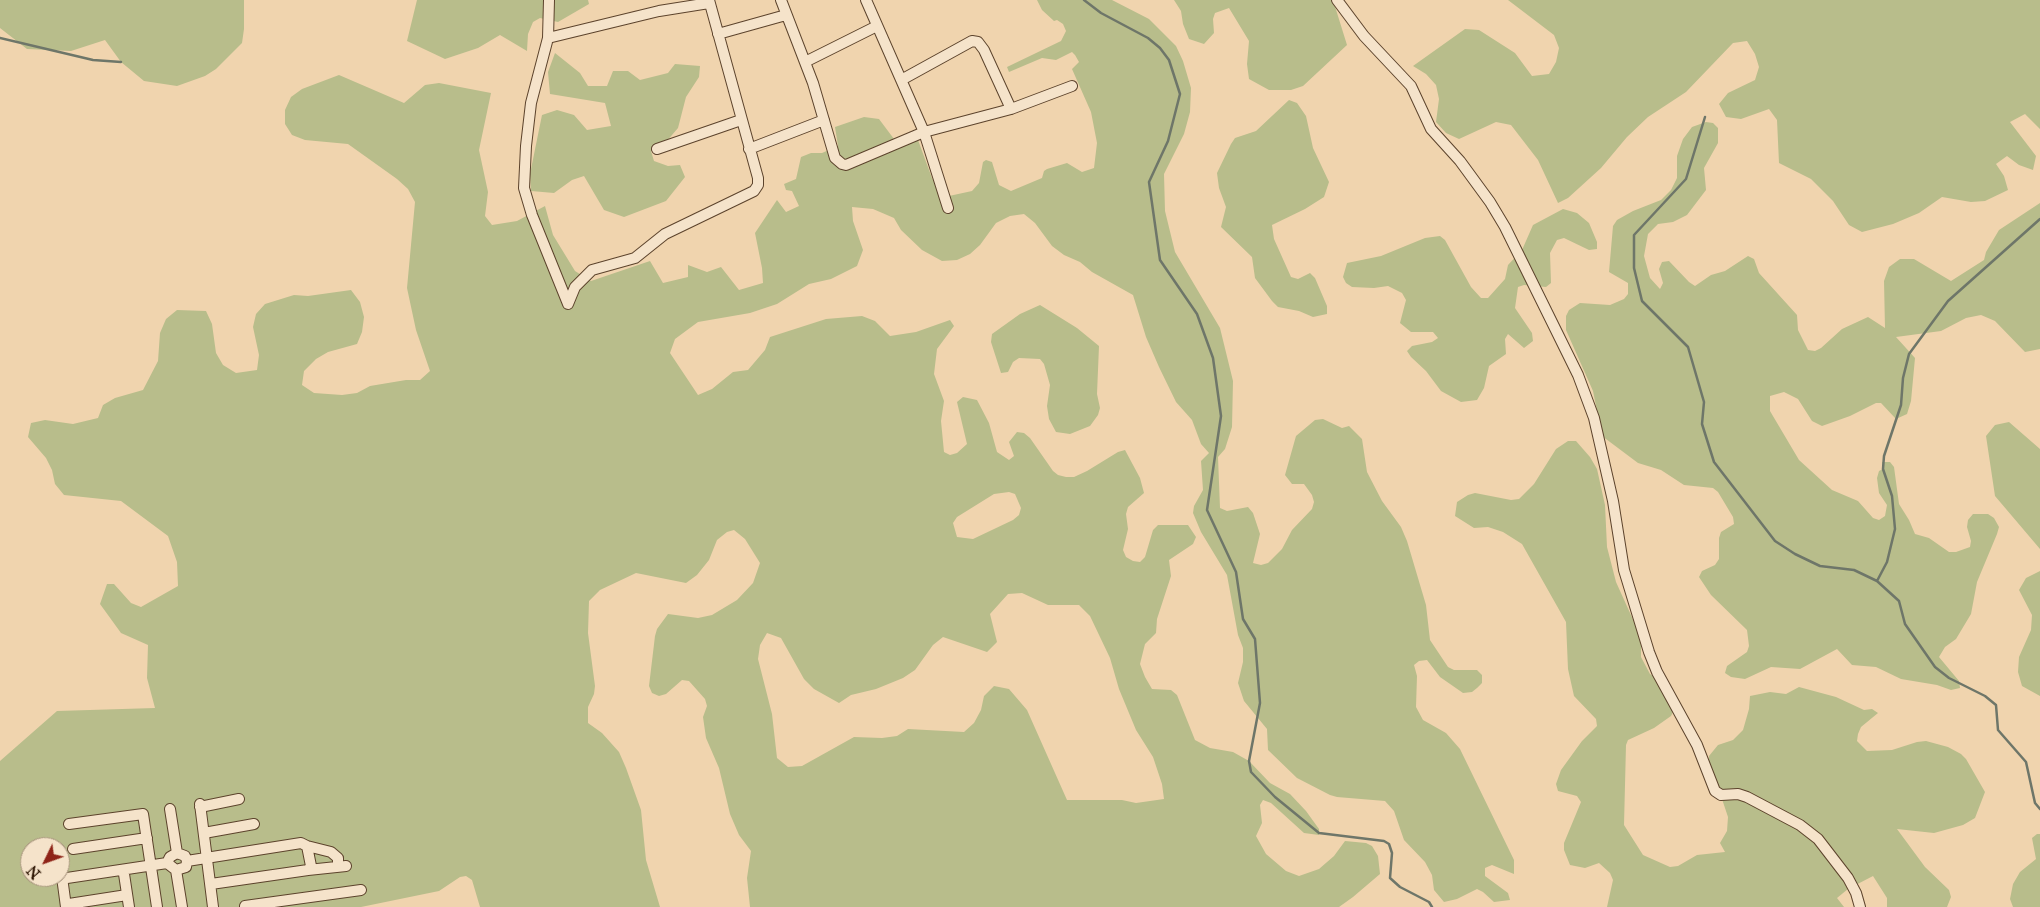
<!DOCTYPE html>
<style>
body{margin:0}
#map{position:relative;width:2040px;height:907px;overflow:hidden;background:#f0d4ae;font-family:"IM FELL Great Primer",serif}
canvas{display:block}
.north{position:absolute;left:20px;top:837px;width:50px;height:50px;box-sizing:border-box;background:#f5e3ca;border:1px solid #a49079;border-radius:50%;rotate:228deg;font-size:14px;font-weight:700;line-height:20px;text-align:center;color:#2b1300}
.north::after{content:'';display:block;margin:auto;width:18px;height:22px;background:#8f2418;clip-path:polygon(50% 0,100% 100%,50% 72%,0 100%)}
</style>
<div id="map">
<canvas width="2040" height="907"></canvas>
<div class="north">N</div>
</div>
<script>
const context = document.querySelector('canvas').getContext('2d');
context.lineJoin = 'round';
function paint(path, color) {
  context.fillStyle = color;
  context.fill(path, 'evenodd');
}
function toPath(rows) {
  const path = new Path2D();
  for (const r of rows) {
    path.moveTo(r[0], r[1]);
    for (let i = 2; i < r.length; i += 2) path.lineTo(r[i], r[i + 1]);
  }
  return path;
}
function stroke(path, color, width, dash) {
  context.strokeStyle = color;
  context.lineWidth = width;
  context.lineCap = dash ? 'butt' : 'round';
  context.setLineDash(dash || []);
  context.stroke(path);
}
const green = toPath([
 [0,0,244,0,244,29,242,43,216,69,205,76,177,86,144,81,121,62,105,40,71,51,27,49,0,28],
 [417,0,588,0,589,4,558,22,540,18,533,22,528,34,527,51,500,35,478,48,445,59,407,41],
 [1037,0,1112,0,1149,19,1176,46,1183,61,1191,88,1190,112,1184,134,1164,174,1165,211,1175,252,1220,328,1233,381,1232,427,1225,449,1218,457,1220,508,1227,511,1248,507,1253,513,1260,534,1253,563,1261,565,1268,563,1282,549,1292,530,1312,509,1314,502,1312,495,1304,484,1292,484,1285,475,1296,436,1315,420,1323,419,1342,428,1349,426,1362,439,1367,472,1382,501,1401,527,1407,541,1426,605,1430,640,1448,667,1454,670,1477,670,1482,675,1482,683,1477,688,1472,692,1463,693,1440,677,1427,660,1419,661,1414,665,1417,676,1416,707,1423,720,1446,733,1460,749,1514,860,1514,874,1492,865,1485,868,1485,876,1508,893,1510,900,1494,902,1483,892,1477,889,1457,899,1444,902,1434,890,1432,875,1425,862,1404,840,1394,811,1385,801,1337,797,1330,795,1297,778,1268,750,1267,729,1244,701,1238,683,1243,662,1243,648,1238,635,1227,575,1201,532,1193,513,1194,506,1203,490,1201,461,1209,453,1201,444,1192,420,1176,402,1159,367,1146,337,1133,295,1092,272,1080,262,1064,255,1052,246,1035,223,1024,214,1010,216,996,223,980,245,970,254,957,260,942,261,922,250,901,230,894,218,873,209,852,207,853,221,863,250,857,266,831,279,809,284,777,304,750,313,698,322,675,339,670,353,698,395,712,389,733,372,748,370,765,350,770,337,826,319,862,316,875,321,890,336,916,332,950,320,954,326,937,349,934,374,944,401,941,421,944,452,950,455,957,453,967,444,957,402,963,397,977,400,989,423,997,452,1009,460,1014,456,1009,442,1017,432,1024,433,1030,438,1053,471,1058,475,1066,477,1074,477,1087,471,1118,452,1125,450,1140,478,1144,493,1128,507,1126,514,1128,529,1123,550,1126,557,1133,561,1140,562,1145,557,1153,530,1158,525,1188,525,1196,537,1193,544,1169,560,1171,576,1157,619,1156,633,1145,644,1140,664,1145,677,1152,689,1171,690,1177,695,1195,740,1210,748,1233,752,1249,761,1270,783,1290,794,1306,811,1319,829,1319,835,1304,833,1271,803,1263,800,1260,805,1262,823,1256,836,1266,854,1286,871,1299,876,1319,869,1334,856,1345,841,1366,843,1372,846,1378,856,1380,874,1353,897,1339,907,750,907,747,878,751,851,739,835,730,814,719,768,706,738,703,717,707,706,705,699,689,681,682,680,666,694,659,696,652,693,649,686,655,636,657,629,668,614,698,618,712,615,737,600,753,583,760,563,745,539,734,530,727,532,717,540,709,560,697,575,686,583,636,573,600,590,589,601,588,633,595,686,594,694,588,707,588,723,602,733,619,752,626,768,641,810,646,860,660,907,480,907,472,880,466,876,460,877,439,891,361,907,0,907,0,761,57,711,155,708,147,678,148,645,121,633,100,604,107,584,114,584,131,603,141,607,178,586,177,562,168,536,121,501,64,495,55,484,52,470,46,458,28,437,31,423,45,420,73,424,98,418,103,405,115,398,143,390,158,361,160,333,166,319,177,310,206,311,212,324,216,353,223,365,236,373,257,370,259,355,253,327,256,314,265,304,294,295,308,296,351,290,360,302,364,317,362,332,357,344,328,352,316,359,304,371,302,385,314,393,342,395,357,393,370,386,406,380,420,380,430,371,416,330,407,288,415,202,408,189,397,179,348,144,305,140,292,135,285,124,285,110,291,97,302,89,339,75,404,103,425,85,439,83,491,93,479,150,488,192,485,216,492,225,517,221,545,206,553,235,575,271,591,281,650,261,663,283,688,277,688,265,707,272,721,267,739,290,763,283,762,268,755,233,777,200,786,212,799,206,792,191,786,190,784,184,796,179,801,157,811,153,822,153,838,146,835,127,864,117,879,119,894,139,918,140,932,178,938,188,949,196,972,191,979,183,983,162,986,160,992,162,999,185,1011,191,1042,178,1044,171,1047,169,1067,163,1082,172,1094,168,1097,143,1091,112,1072,69,1079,62,1075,55,1072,52,1056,60,1042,58,1009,72,1007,67,1061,41,1066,31,1063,24,1057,20,1054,21,1042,10],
 [1009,492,1015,494,1021,508,1019,515,1013,520,973,539,957,537,953,523,957,517,994,494],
 [1022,593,1048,605,1079,605,1090,616,1110,658,1119,689,1136,730,1153,757,1162,784,1164,799,1136,803,1122,800,1067,800,1027,710,1009,689,994,686,984,696,981,710,974,723,964,732,908,729,897,736,882,738,854,737,802,766,788,767,777,758,772,714,758,659,760,645,767,633,781,638,804,679,814,689,839,703,851,695,876,689,903,678,915,670,933,645,943,637,987,652,997,642,990,614,1008,594],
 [30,847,60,847,60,877,30,877],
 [1174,0,1333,0,1347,45,1303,86,1291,90,1269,90,1249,79,1247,64,1249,41,1229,8,1215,13,1213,19,1214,33,1204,44,1189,39,1183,24,1181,11],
 [1508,0,2040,0,2040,129,2025,114,2010,122,2036,156,2033,170,2019,165,2007,156,1996,164,2004,176,2008,190,1985,201,1971,202,1942,197,1919,213,1893,224,1862,232,1849,225,1833,201,1811,179,1779,163,1777,120,1769,109,1741,119,1726,117,1719,104,1728,93,1755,80,1759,67,1755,54,1747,41,1733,43,1686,92,1648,117,1627,137,1601,168,1568,198,1558,203,1538,160,1511,125,1496,122,1459,139,1446,133,1436,122,1439,99,1436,85,1426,74,1413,66,1465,29,1479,30,1515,53,1532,76,1549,74,1556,62,1559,48,1554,35],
 [555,53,580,73,588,86,607,86,613,71,628,71,640,80,668,73,675,64,700,66,699,77,686,97,678,128,666,142,651,151,654,161,668,166,680,165,685,177,666,201,624,217,604,210,584,176,572,180,554,193,531,191,530,174,542,115,557,110,574,115,587,130,611,126,605,103,550,94,548,72],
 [1289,100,1297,103,1306,116,1313,148,1329,182,1324,197,1305,209,1272,225,1274,239,1291,277,1298,279,1310,273,1315,278,1327,306,1327,314,1313,317,1299,311,1278,307,1272,301,1255,278,1252,257,1221,227,1226,207,1219,188,1217,173,1231,144,1235,138,1256,131],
 [1706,122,1713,123,1718,128,1718,143,1704,168,1706,190,1687,215,1673,222,1658,224,1648,234,1644,256,1650,278,1660,289,1663,283,1659,269,1662,262,1669,261,1689,282,1695,286,1711,275,1725,271,1748,256,1754,259,1759,273,1797,315,1798,330,1808,350,1815,351,1821,348,1842,329,1868,317,1885,328,1884,281,1889,267,1900,259,1914,259,1951,281,1984,260,1986,252,1999,230,2040,203,2040,349,2025,352,1995,321,1981,315,1966,318,1941,331,1896,337,1915,358,1911,401,1907,414,1896,419,1881,403,1876,403,1850,416,1822,426,1812,421,1798,399,1784,392,1770,396,1770,411,1799,460,1832,490,1858,501,1873,518,1879,520,1885,516,1887,505,1879,493,1877,478,1879,471,1883,469,1882,462,1890,462,1894,467,1899,504,1909,520,1915,534,1929,538,1949,552,1956,552,1970,547,1971,541,1967,527,1968,520,1973,514,1988,514,1994,518,1999,527,1997,534,1977,582,1971,614,1956,639,1945,647,1939,657,1959,681,1960,688,1951,690,1937,685,1901,679,1876,667,1852,665,1837,649,1800,669,1771,667,1745,679,1731,677,1725,673,1727,666,1747,652,1749,646,1747,630,1711,595,1699,577,1702,571,1715,565,1719,559,1719,538,1721,532,1734,524,1733,517,1718,492,1713,488,1684,485,1661,470,1638,463,1602,436,1593,391,1566,330,1566,316,1569,310,1580,303,1610,305,1624,299,1628,294,1628,283,1609,272,1613,226,1617,220,1633,211,1661,200,1671,190,1677,178,1677,156,1683,139,1692,127],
 [1563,209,1577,213,1589,223,1597,242,1597,249,1589,250,1564,238,1557,240,1550,253,1551,283,1546,287,1524,285,1518,287,1515,308,1532,333,1533,341,1524,348,1508,334,1505,339,1506,354,1489,366,1484,388,1477,400,1461,402,1441,391,1426,371,1411,357,1407,351,1412,346,1432,342,1438,338,1433,332,1411,332,1400,323,1406,300,1402,293,1388,286,1374,288,1352,287,1346,283,1343,277,1347,263,1381,256,1425,238,1440,236,1445,240,1471,287,1481,298,1488,298,1505,279,1508,265,1522,250,1533,225],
 [1040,305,1077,328,1099,346,1097,394,1100,408,1098,415,1090,426,1070,434,1056,432,1049,419,1047,406,1050,385,1044,364,1040,359,1019,358,1013,362,1008,372,1001,373,991,342,992,334,1020,314],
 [2009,422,2040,449,2040,549,1995,496,1986,436,1995,425],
 [1568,441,1576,441,1590,457,1597,469,1605,505,1607,547,1616,582,1635,624,1641,645,1641,657,1650,674,1656,678,1674,710,1671,716,1654,728,1628,740,1626,745,1624,825,1643,855,1670,867,1678,866,1697,855,1725,852,1720,843,1727,831,1728,817,1719,790,1709,771,1709,756,1718,745,1733,740,1743,730,1749,709,1750,696,1770,692,1786,694,1799,687,1836,697,1864,710,1872,709,1878,713,1861,727,1858,734,1857,741,1867,751,1892,750,1917,742,1926,741,1948,747,1961,754,1966,759,1985,792,1975,818,1963,825,1934,833,1897,829,1925,867,1949,890,1951,897,1947,907,1887,907,1887,898,1873,876,1848,889,1837,898,1844,907,1607,907,1613,880,1610,873,1599,863,1585,868,1570,865,1564,850,1564,843,1581,802,1577,796,1558,791,1556,784,1561,770,1582,741,1597,726,1596,719,1574,696,1568,669,1566,622,1522,544,1503,532,1488,527,1474,528,1455,516,1457,502,1468,495,1475,493,1511,500,1519,499,1534,484,1556,449],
 [2040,571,2040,696,2022,686,2018,672,2019,657,2031,630,2032,615,2019,590,2026,578],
 [2037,834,2040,834,2040,907,2013,907,2010,899,2013,884,2020,872,2036,859,2032,838]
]);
const stream = toPath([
 [1084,0,1101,13,1148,38,1160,48,1169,60,1180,94,1168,141,1149,182,1160,260,1197,314,1213,358,1221,416,1207,510,1236,572,1243,619,1255,639,1260,703,1249,761,1251,772,1275,797,1319,833,1384,841,1389,844,1392,853,1390,878,1400,887,1429,902,1432,907],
 [0,38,93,60,121,62],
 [1705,117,1686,179,1634,235,1634,268,1642,301,1688,347,1704,402,1702,424,1714,462,1775,541,1795,554,1820,566,1854,570,1877,581,1899,601,1905,624,1935,667,1949,678,1985,696,1996,705,1998,730,2026,762,2035,803,2040,809],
 [1877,581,1887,562,1895,529,1892,496,1883,469,1884,456,1901,405,1903,378,1909,354,1948,301,2040,219]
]);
const minor = toPath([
 [549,0,548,38,531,103,526,146,524,188,532,215,568,304],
 [781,0,813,83,835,158,842,164,846,165,924,132,1011,109,1072,86],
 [866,0,924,132,948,208],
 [1337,0,1364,36,1411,86,1431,129,1460,161,1490,202,1505,227,1578,375,1594,418,1613,501,1624,570,1649,652,1657,672,1697,745,1715,791,1721,795,1738,794,1747,797,1800,825,1818,839,1848,878,1856,893,1860,907],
 [718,34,786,15],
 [548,38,659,11,709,3],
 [805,62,877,26],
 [903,79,972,41,978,42,984,50,1011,109],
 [657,149,741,120],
 [749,149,824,120],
 [568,304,575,287,592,270,635,258,665,234,754,191,758,185,758,178,709,0],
 [200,804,213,907],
 [200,807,239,799],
 [170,809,177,853],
 [69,824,143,814,157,907],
 [204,833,254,824],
 [307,846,331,852,338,858,338,867],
 [73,849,147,838],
 [187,861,301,843,307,846,311,866,308,870,211,884],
 [176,870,182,907],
 [308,870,346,866],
 [124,874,129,907],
 [62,877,66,907],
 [67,878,167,863,176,870,186,867,187,861,185,856,177,853,170,857,167,863],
 [69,904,127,895],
 [245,906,361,890]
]);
paint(green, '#b8bd8b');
stroke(stream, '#6e7669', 2.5);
stroke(minor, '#5c432c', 12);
stroke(minor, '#f5e3ca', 10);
</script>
